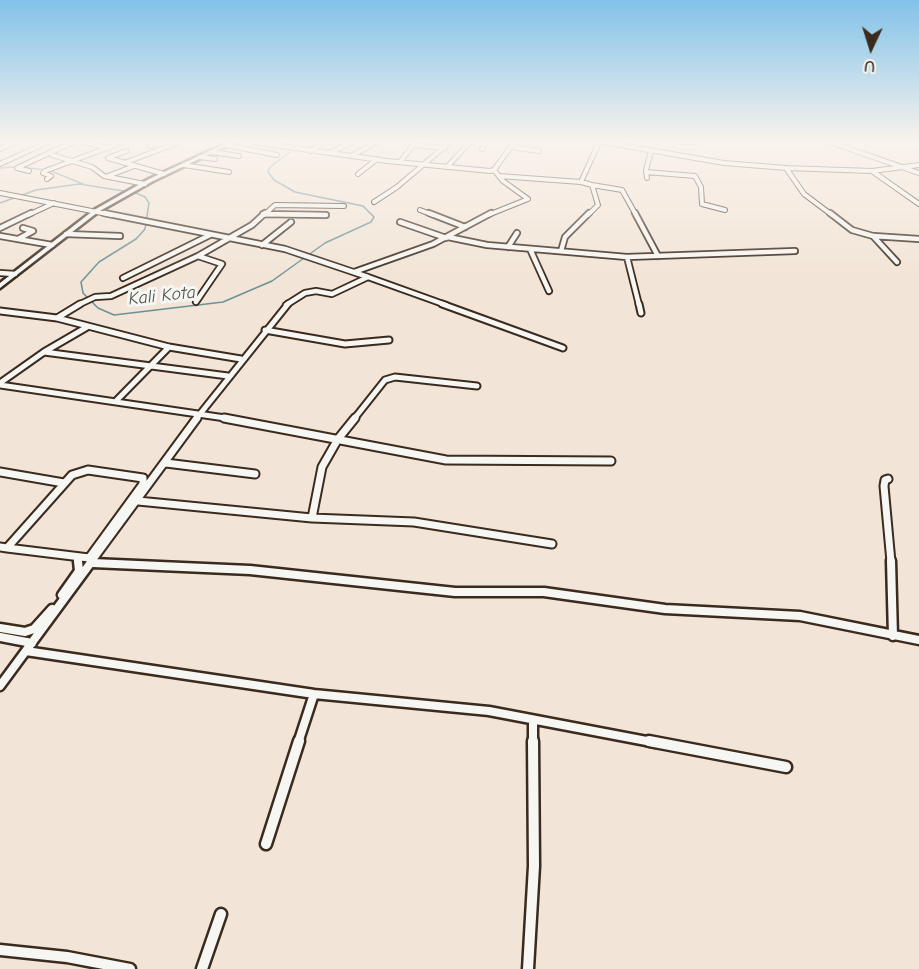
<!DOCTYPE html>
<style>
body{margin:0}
#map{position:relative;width:919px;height:969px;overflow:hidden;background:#f2e5d7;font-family:"Comic Neue",sans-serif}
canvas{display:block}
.north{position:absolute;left:841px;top:18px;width:60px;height:60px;-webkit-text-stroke:4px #f6f6f2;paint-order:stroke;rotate:184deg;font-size:16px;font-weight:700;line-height:24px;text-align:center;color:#3b2a1e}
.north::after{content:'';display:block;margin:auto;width:21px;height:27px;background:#3b2a1e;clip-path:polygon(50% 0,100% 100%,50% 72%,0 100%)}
</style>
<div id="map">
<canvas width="919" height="969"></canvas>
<div class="north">U</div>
</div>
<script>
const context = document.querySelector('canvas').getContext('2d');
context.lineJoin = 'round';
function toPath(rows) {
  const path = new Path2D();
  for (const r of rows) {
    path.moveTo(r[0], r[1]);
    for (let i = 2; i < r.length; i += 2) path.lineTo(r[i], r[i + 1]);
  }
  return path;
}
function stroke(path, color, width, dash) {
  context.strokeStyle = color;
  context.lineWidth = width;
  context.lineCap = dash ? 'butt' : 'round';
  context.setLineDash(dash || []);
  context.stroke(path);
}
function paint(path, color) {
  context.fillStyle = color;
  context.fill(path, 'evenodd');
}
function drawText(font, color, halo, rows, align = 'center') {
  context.font = font + ' "Comic Neue",sans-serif';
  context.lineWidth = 6;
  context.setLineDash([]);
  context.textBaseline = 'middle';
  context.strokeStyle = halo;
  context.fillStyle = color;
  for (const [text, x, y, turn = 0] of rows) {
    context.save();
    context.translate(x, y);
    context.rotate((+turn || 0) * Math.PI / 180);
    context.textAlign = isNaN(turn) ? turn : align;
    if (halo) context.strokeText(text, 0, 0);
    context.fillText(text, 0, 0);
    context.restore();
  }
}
const stream = toPath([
 [20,167,47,170],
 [0,168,14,167],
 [51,171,83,184],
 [0,203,36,190,79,184,136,193,145,197,149,203,145,229,136,239,99,262,81,282,83,293,98,308,114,315,223,302,272,281,325,243,371,222,374,217,363,206,295,192,274,180,268,172,270,167,303,142]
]);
const minorFar5 = toPath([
 [84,142,108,148],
 [253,142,387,161,490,171,494,170,514,142],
 [603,142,724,163,786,168,872,171,919,165],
 [682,142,695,142],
 [830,142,919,173],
 [226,145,277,155],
 [413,145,445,148],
 [150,146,159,142],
 [511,147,539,151],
 [0,149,16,142],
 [482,149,486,142],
 [126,151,108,158,164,174],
 [310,151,325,142],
 [212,152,239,156],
 [330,153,352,142],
 [52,155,92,167,104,176,145,184],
 [351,156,377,142],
 [200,157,215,159],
 [400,162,415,143],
 [124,163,180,142],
 [0,164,48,142],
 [184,165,229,172],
 [447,167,470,142],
 [786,168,804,194,832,215],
 [29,171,17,168,73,142],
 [872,171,919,204],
 [646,172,695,176,701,187,702,204,725,210],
 [358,174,377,159],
 [108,176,134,166],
 [499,176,581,182],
 [647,178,646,170,651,151],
 [47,179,51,176,43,173,45,171,123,142],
 [592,185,622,190,636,215],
 [0,193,112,215],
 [374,202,397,187,450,142],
 [420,210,433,215],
 [263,214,324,215],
 [28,215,54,203],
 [264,215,275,205,344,206],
 [488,215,528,199,503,181,494,170],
 [588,215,598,205,592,185,581,182,599,142]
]);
const minorFar4 = toPath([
 [104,213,285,249,368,277,332,294,316,291,305,293,286,305],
 [429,213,465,227],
 [635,213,658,256],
 [830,213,852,230,873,236,897,262],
 [263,214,326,215],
 [400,222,446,238],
 [0,228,31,213],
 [66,234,120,236],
 [0,236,52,245],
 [874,236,919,239],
 [448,237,487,245,627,257,795,251],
 [18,239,33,231,23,228],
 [262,245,291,222],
 [508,247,517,233],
 [530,249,549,291],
 [561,251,565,237,589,213],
 [627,257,639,305],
 [354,272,433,244,491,213],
 [0,273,15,274],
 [368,277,446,305],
 [123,278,210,235],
 [196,302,222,264,198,256],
 [78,305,95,297,111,296,198,256,252,225,265,213]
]);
const minorFar3 = toPath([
 [442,304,563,348],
 [639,304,641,313],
 [0,311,57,318,169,347,241,359],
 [57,318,80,304],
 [265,330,345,344,389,340],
 [44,352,87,327],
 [0,383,44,352,228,376],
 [0,385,232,419],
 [116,401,169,347],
 [196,419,288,304],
 [354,419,385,380,395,377,477,386]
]);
const minorFar2 = toPath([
 [224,418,446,460,611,461],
 [166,463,255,474],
 [88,470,143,478,143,484,89,558,7,548,72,475,88,470],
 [0,472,64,483],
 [888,479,885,480,884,486,891,562],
 [138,501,312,518,414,522,552,544],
 [312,518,322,467,338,439,355,418],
 [0,547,7,548],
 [78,558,78,562],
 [91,562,197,418]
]);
const minorFar1 = toPath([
 [891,561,893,636],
 [93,563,250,570,455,592,544,592,665,609,800,616,919,640],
 [62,595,79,571,78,561],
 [0,628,25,632,34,629,52,609],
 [0,637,32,643],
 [26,651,314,694,489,711,657,743],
 [0,686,92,561],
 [533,720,533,743],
 [298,743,314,694]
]);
const minor = toPath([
 [649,741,786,767],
 [266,844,299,741],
 [0,950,67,957,130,969],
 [202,969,221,914],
 [528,969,534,866,533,741]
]);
const tertiary = toPath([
 [229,142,235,142,153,181,98,212,0,288,0,283,94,210,149,179,229,142]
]);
const farWaternames = [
 ["Kali Kota",162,296,-6]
];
stroke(stream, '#6a9198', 1.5);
stroke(minorFar5, '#3b2a1e', 6);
stroke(minorFar4, '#3b2a1e', 8);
stroke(minorFar3, '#3b2a1e', 9);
stroke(minorFar2, '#3b2a1e', 11);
stroke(minorFar1, '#3b2a1e', 13);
stroke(minor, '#3b2a1e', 15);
stroke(tertiary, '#3b2a1e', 5);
stroke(minorFar5, '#f6f6f2', 4);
stroke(minorFar4, '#f6f6f2', 4.5);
stroke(minorFar3, '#f6f6f2', 5);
stroke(minorFar2, '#f6f6f2', 7);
stroke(minorFar1, '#f6f6f2', 8);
stroke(minor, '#f6f6f2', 10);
paint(tertiary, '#f6f6f2');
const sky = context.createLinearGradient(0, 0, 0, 278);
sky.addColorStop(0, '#82c2e9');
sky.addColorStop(0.51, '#f9f3ed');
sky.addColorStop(1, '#f9f3ed00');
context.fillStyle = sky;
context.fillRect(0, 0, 919, 278);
drawText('italic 18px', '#4f5551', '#f6f6f2', farWaternames);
</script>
